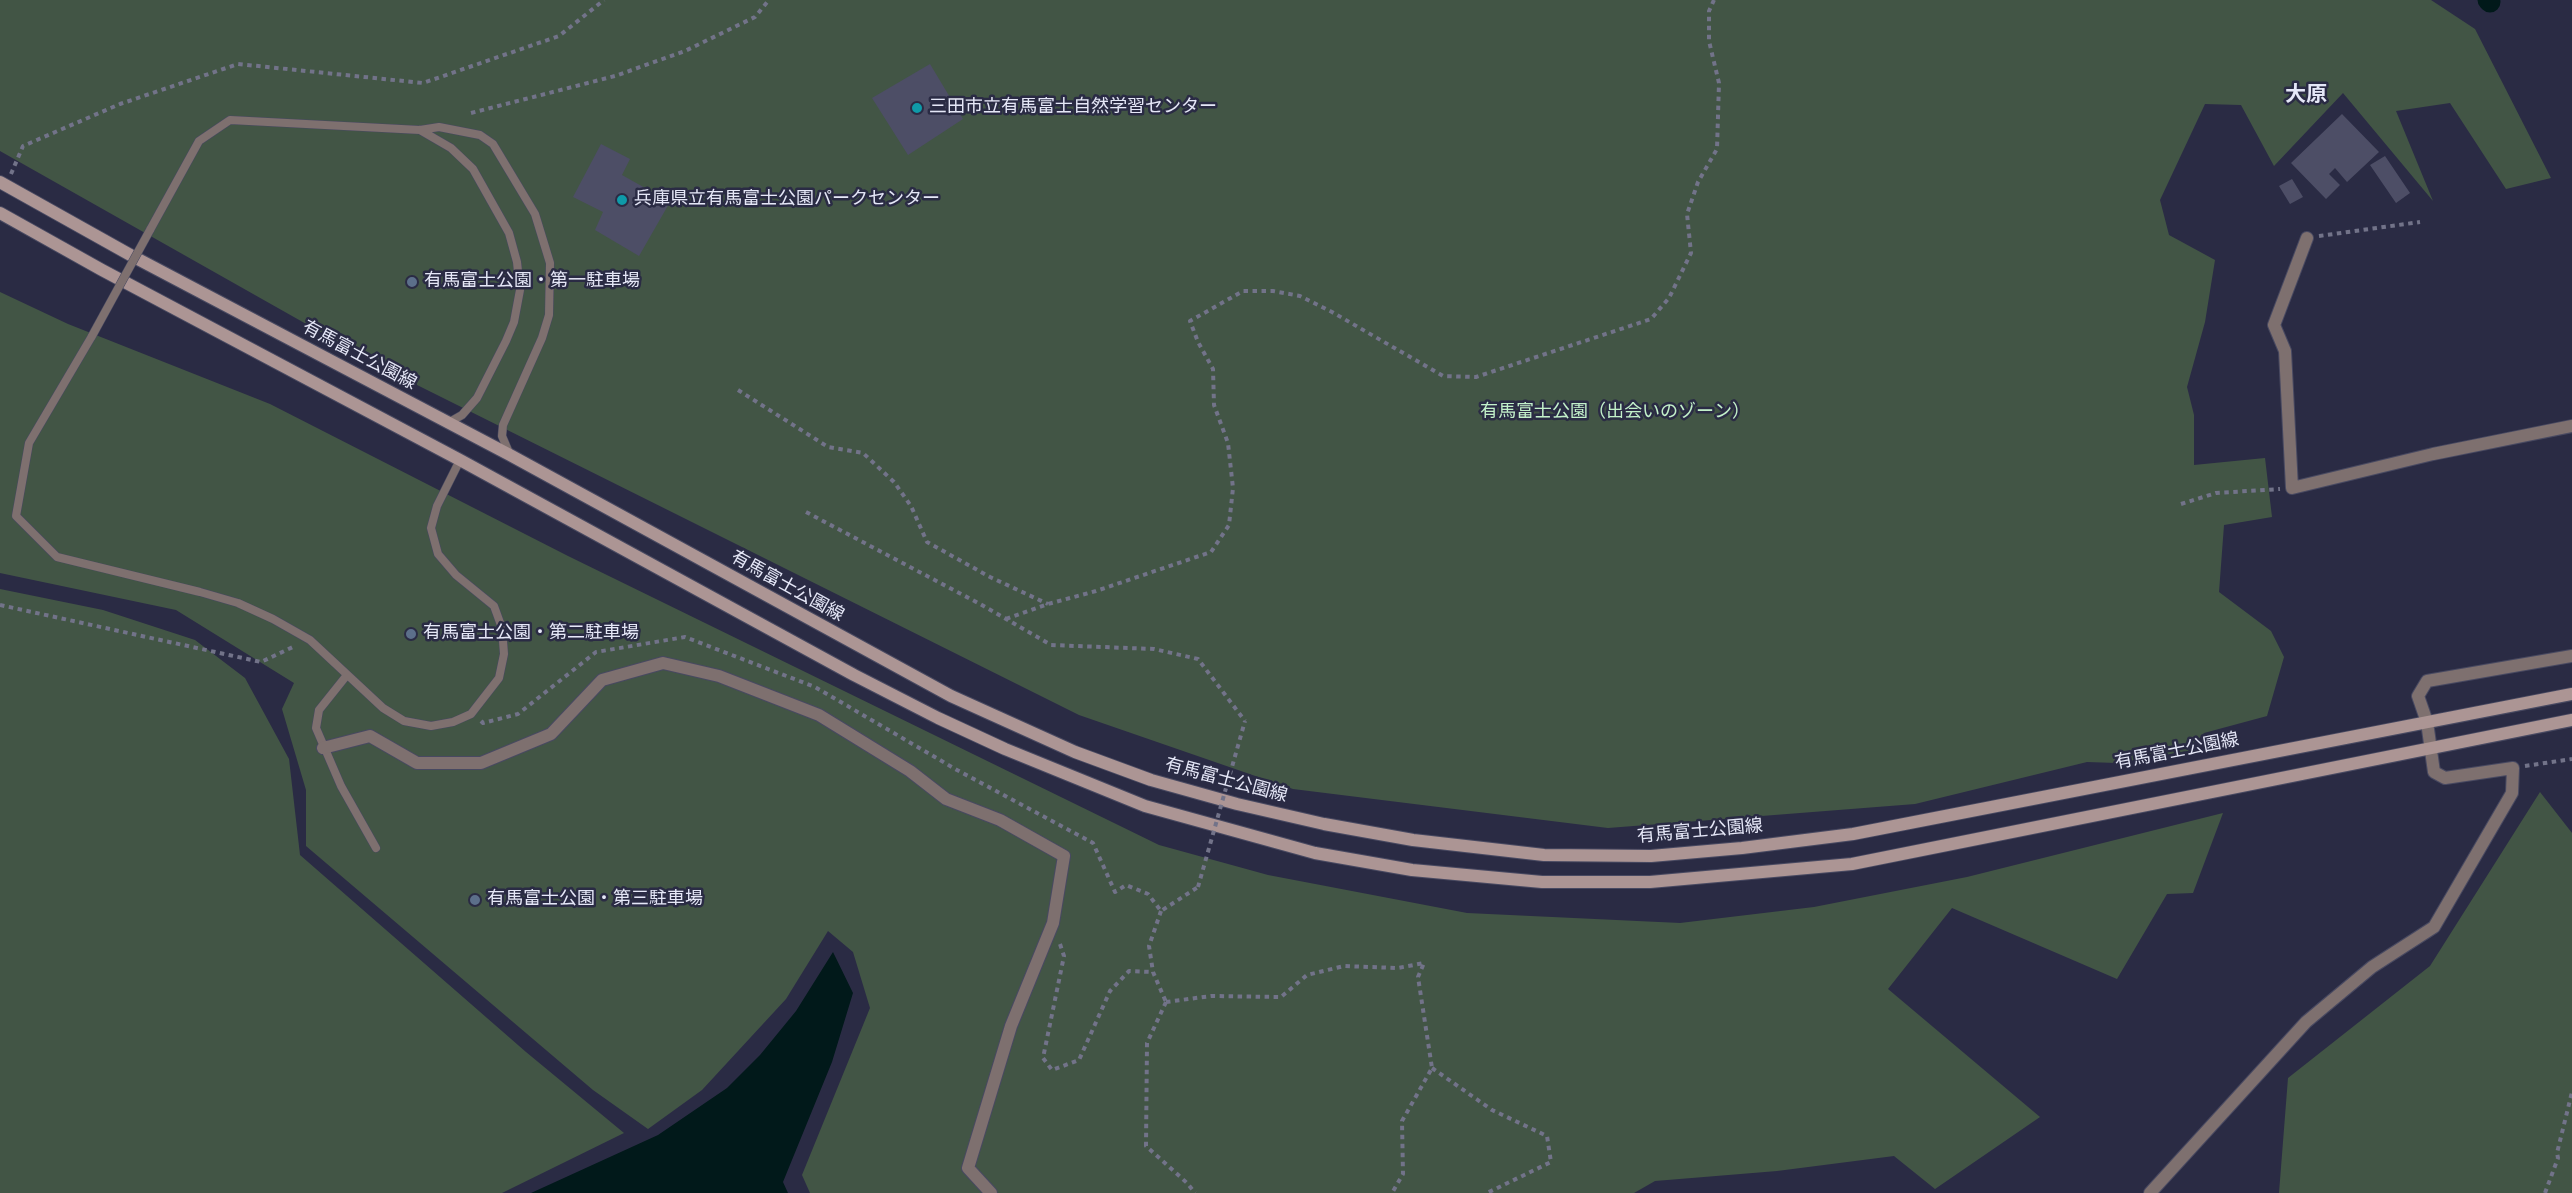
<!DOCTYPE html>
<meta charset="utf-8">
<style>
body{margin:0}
canvas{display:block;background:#2a2b44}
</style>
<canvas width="2572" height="1193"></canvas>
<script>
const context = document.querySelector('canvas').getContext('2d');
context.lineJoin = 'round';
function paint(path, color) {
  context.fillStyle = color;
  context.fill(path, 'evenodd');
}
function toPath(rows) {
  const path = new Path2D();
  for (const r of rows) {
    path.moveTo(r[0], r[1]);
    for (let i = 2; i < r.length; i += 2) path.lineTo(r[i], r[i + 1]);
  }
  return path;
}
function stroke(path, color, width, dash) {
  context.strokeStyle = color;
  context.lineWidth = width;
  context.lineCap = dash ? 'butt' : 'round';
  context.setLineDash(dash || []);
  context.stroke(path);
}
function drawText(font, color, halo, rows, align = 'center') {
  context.font = font + ' "Nunito Sans","Noto Sans JP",sans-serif';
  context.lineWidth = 5;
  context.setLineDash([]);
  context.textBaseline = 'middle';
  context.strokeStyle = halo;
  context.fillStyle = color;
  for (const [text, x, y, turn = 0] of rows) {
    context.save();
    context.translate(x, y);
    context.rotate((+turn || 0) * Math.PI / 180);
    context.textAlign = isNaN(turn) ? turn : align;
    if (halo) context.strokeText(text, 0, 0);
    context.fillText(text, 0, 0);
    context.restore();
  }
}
const green = toPath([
 [0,0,2431,0,2475,29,2551,178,2506,189,2450,103,2396,111,2433,201,2343,93,2274,166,2241,105,2205,104,2160,200,2169,235,2215,260,2205,322,2187,387,2194,415,2194,465,2265,458,2272,517,2224,525,2219,592,2271,631,2284,657,2267,716,2204,733,2188,751,2117,763,2087,762,1915,804,1608,828,1293,789,1079,715,393,373,0,151],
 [0,292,68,324,270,404,568,556,1159,845,1268,875,1467,913,1680,923,1814,907,1967,877,2223,813,2193,893,2167,894,2117,979,1952,908,1888,989,2040,1117,1935,1189,1894,1156,1777,1171,1655,1181,1634,1193,810,1193,802,1175,870,1008,853,952,828,931,786,999,702,1090,648,1129,593,1090,306,846,306,790,282,709,294,683,176,610,0,573],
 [0,589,103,610,195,640,245,678,289,759,300,855,526,1052,624,1133,502,1193,0,1193],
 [2540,792,2572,833,2572,1193,2279,1193,2288,1078,2430,966]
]);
const water = toPath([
 [833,952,853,993,832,1062,783,1182,788,1193,531,1193,658,1135,727,1088,760,1055,796,1011]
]);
const canal = toPath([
 [2488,0,2490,2]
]);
const building = toPath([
 [930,64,963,119,908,155,872,98],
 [2342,114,2379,152,2347,182,2335,168,2329,174,2340,185,2326,199,2291,163],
 [601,144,630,159,622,175,670,202,639,256,595,230,603,212,573,197],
 [2385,156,2410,193,2396,203,2370,165],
 [2292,179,2303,197,2290,204,2279,186]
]);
const path = toPath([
 [471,113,615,76,685,51,755,17,769,0],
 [11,174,23,146,120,104,238,64,423,83,559,36,604,0],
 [2319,236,2420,222],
 [738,390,828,447,863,453,894,482,911,506,927,542,990,577,1048,604],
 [2181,504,2216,493,2280,489],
 [806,512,980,604,1051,645,1154,649,1198,659,1245,721],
 [0,605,261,662,295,646],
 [1006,619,1048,604,1096,591,1211,552,1229,525,1233,488,1228,443,1214,405,1213,369,1198,342,1190,321,1243,291,1273,291,1300,296,1332,312,1443,376,1476,377,1651,319,1669,298,1691,253,1687,214,1698,182,1717,149,1719,83,1709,41,1709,11,1714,0],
 [481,721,483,723,518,714,596,652,685,637,815,687,957,770,1093,843,1115,892,1126,885,1148,894,1161,911,1198,887],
 [2525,766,2572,759],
 [1161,911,1149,946,1153,972,1166,1002],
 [1060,944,1064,956,1043,1058,1052,1070,1079,1060,1110,991,1129,971,1153,972],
 [1166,1002,1211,996,1281,997,1307,975,1344,966,1398,968,1424,963,1418,977,1432,1068,1402,1121,1403,1174,1392,1193],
 [1166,1002,1147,1043,1146,1146,1187,1183,1195,1193],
 [1432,1068,1492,1110,1547,1136,1551,1162,1487,1193],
 [2545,1193,2558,1158,2557,1153,2572,1092]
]);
const service = toPath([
 [420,130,451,148,473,169,509,233,517,262,520,290,514,322,506,341,477,398,462,415,448,423],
 [150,230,199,141,230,120,420,130,439,127,480,135,493,144,535,214,550,263,549,315,542,338,503,425,502,436,510,455],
 [92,336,29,443,16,516,57,557,200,592,238,603,273,619,310,640,383,708,404,721,431,726,453,722,471,714,499,678,504,654,502,628,494,606,456,575,438,554,431,528,437,506,460,460],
 [347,675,319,710,316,728,341,786,376,848]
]);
const minor = toPath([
 [2307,238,2274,325,2285,351,2292,488,2433,454,2572,426],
 [323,748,370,736,417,763,481,763,551,734,602,680,663,663,719,676,819,715,910,771,946,799,1000,820,1064,856,1053,923,1011,1026,968,1168,991,1193],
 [2150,1193,2306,1022,2372,967,2434,927,2512,793,2513,768,2445,778,2434,772,2427,722,2418,696,2427,681,2572,656]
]);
const secondary = toPath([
 [0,182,134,257,510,455,951,696,1075,752,1151,780,1237,804,1324,824,1413,840,1544,855,1651,856,1742,848,1853,834,2572,694],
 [0,213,102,270,460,460,854,675,938,718,1005,749,1145,806,1315,853,1412,870,1542,882,1650,882,1852,864,2572,720]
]);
const pathBridge = toPath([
 [1198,887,1245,721]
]);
const serviceBridge = toPath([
 [92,336,150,230]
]);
const markers = [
 [917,108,6,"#0f9aa8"],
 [622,200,6,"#0f9aa8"],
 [412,282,6,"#5c6f8a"],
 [411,634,6,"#5c6f8a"],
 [475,900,6,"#5c6f8a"]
];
const poiNames = [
 ["三田市立有馬富士自然学習センター",929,108],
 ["兵庫県立有馬富士公園パークセンター",634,200],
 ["有馬富士公園・第一駐車場",424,282],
 ["有馬富士公園・第二駐車場",423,634],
 ["有馬富士公園・第三駐車場",487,900]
];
const streetNames = [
 ["有馬富士公園線",359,356,28],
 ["有馬富士公園線",787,587,29],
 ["有馬富士公園線",2177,752,-11],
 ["有馬富士公園線",1226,781,15],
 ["有馬富士公園線",1700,832,-5]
];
const parkNames = [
 ["有馬富士公園（出会いのゾーン）",1615,413]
];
const quarterNames = [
 ["大原",2306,96]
];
paint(green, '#425545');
paint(water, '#01191a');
stroke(canal, '#01191a', 21);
paint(building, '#4d4e66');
stroke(service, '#484961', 9);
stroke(minor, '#484961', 14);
stroke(secondary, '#484961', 14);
stroke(path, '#727389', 4, [4.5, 4.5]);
stroke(service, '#7e706f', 8);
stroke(minor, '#7e706f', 12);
stroke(secondary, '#ac9594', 12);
stroke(serviceBridge, '#484961', 9, []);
stroke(pathBridge, '#727389', 4, [4.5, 4.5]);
stroke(serviceBridge, '#7e706f', 8);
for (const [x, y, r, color] of markers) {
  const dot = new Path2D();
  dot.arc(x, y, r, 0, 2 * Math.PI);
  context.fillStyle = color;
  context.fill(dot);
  stroke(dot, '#2a2b44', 2);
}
drawText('18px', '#e5e7f7', '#2a2b44', poiNames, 'left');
drawText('18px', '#e5e7f7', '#2a2b44', streetNames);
drawText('18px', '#c2f0c9', '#2a2b44', parkNames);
drawText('bold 21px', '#e5e7f7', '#2a2b44', quarterNames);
</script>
